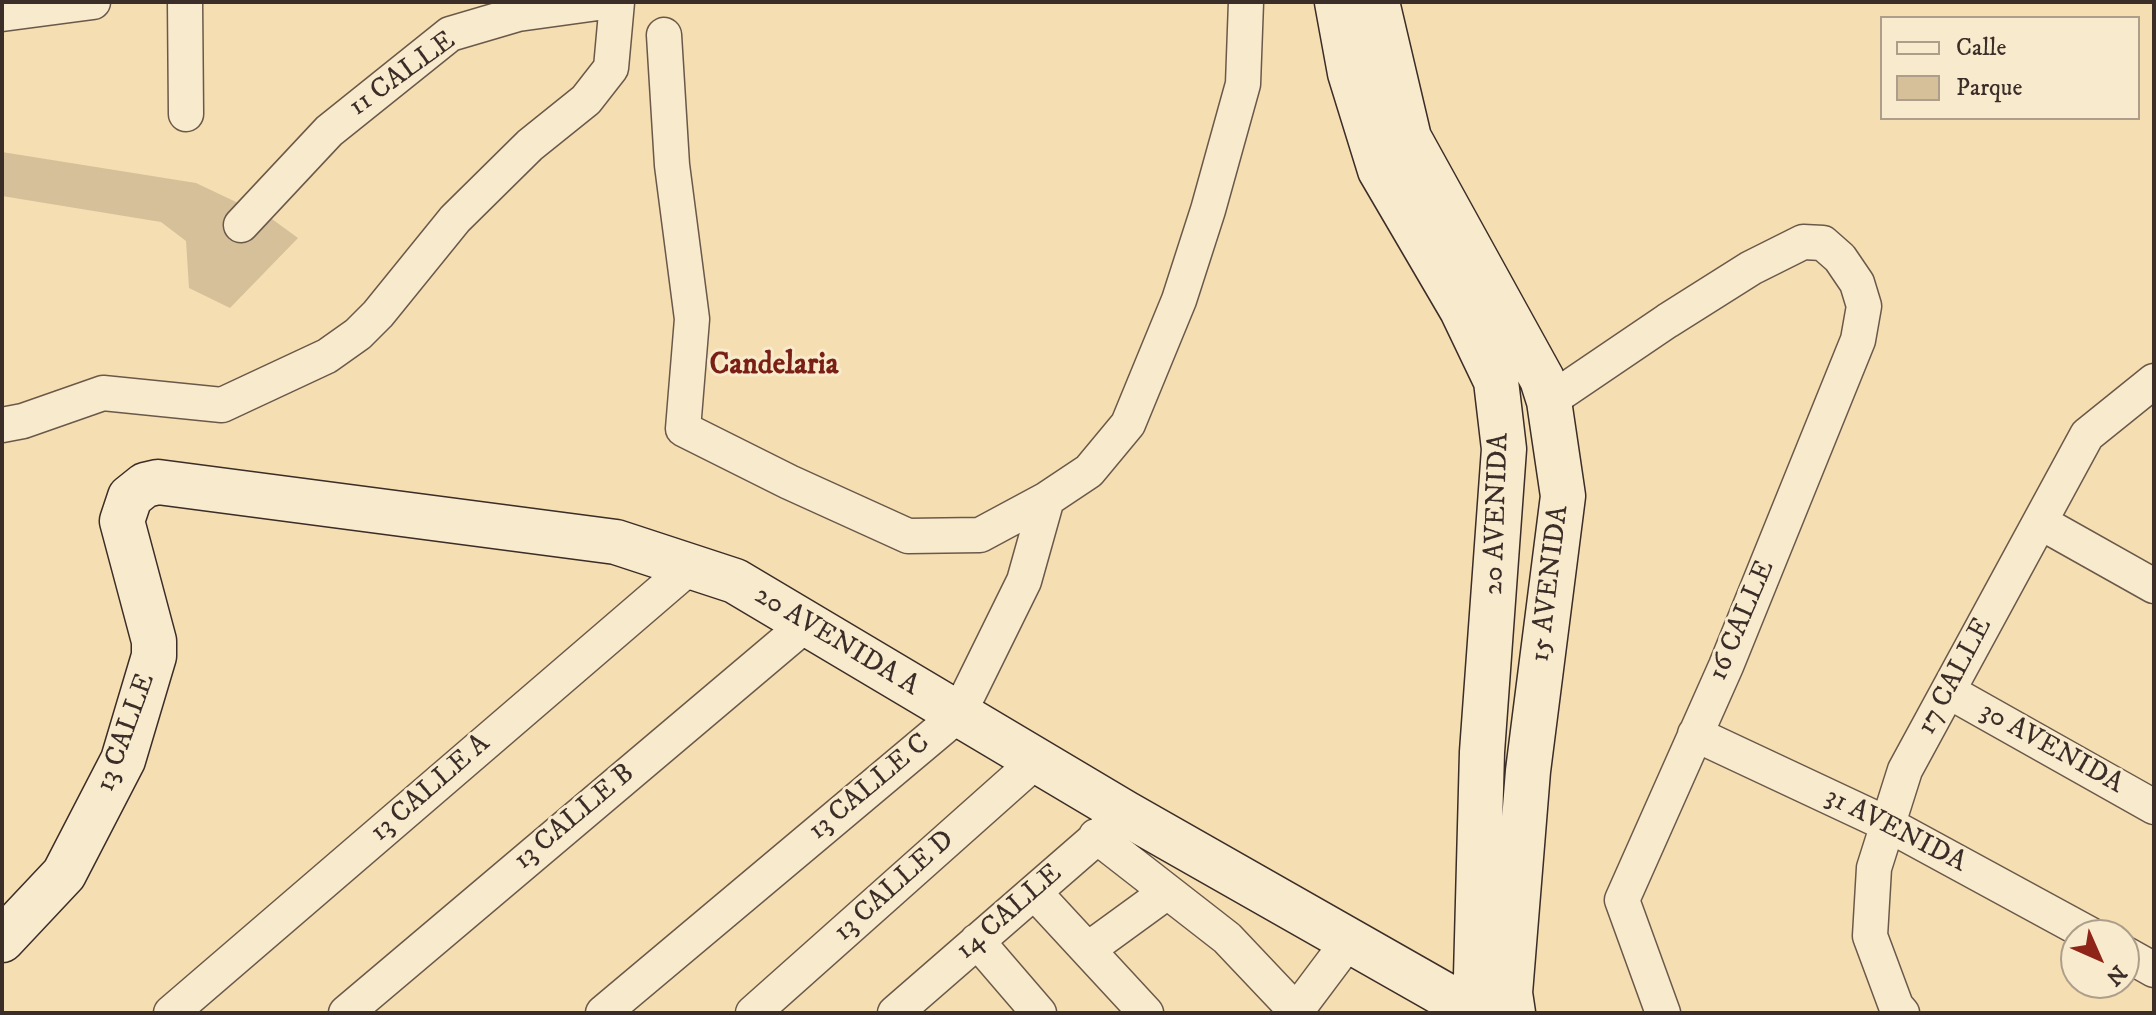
<!DOCTYPE html>
<style>
body{margin:0}
#map{position:relative;width:2156px;height:1015px;overflow:hidden;background:#f5deb2;font-family:"IM FELL DW Pica",serif}
canvas{display:block}
.frame{position:absolute;inset:0;border:4px solid #3b2d27;pointer-events:none}
.legend{position:absolute;left:1880px;top:16px;width:260px;height:104px;box-sizing:border-box;background:#f8eacd;border:2px solid #ac9e8b;margin:0;padding:10px 14px;list-style:none;font-size:24px;color:#3b2d27}
.legend li{display:flex;align-items:center;gap:16px;height:40px}
.legend b{width:40px;border:2px solid #ac9e8b}
.north{position:absolute;left:2060px;top:919px;width:80px;height:80px;box-sizing:border-box;background:#f8eacd;border:2px solid #ac9e8b;border-radius:50%;rotate:135deg;font-size:22px;font-weight:700;line-height:32px;text-align:center;color:#3b2d27}
.north::after{content:'';display:block;margin:auto;width:28px;height:36px;background:#8f2418;clip-path:polygon(50% 0,100% 100%,50% 72%,0 100%)}
</style>
<div id="map">
<canvas width="2156" height="1015"></canvas>
<div class="frame"></div>
<ul class="legend">
<li><b style="height:10px;background:#f8eacd"></b>Calle</li>
<li><b style="height:22px;background:#d5c09a"></b>Parque</li>
</ul>
<div class="north">N</div>
</div>
<script>
const context = document.querySelector('canvas').getContext('2d');
context.lineJoin = 'round';
function paint(path, color) {
  context.fillStyle = color;
  context.fill(path, 'evenodd');
}
function toPath(rows) {
  const path = new Path2D();
  for (const r of rows) {
    path.moveTo(r[0], r[1]);
    for (let i = 2; i < r.length; i += 2) path.lineTo(r[i], r[i + 1]);
  }
  return path;
}
function stroke(path, color, width, dash) {
  context.strokeStyle = color;
  context.lineWidth = width;
  context.lineCap = dash ? 'butt' : 'round';
  context.setLineDash(dash || []);
  context.stroke(path);
}
function drawText(font, color, halo, rows, align = 'center') {
  context.font = font + ' "IM FELL DW Pica",serif';
  context.lineWidth = 6;
  context.setLineDash([]);
  context.textBaseline = 'middle';
  context.strokeStyle = halo;
  context.fillStyle = color;
  for (const [text, x, y, turn = 0] of rows) {
    context.save();
    context.translate(x, y);
    context.rotate((+turn || 0) * Math.PI / 180);
    context.textAlign = isNaN(turn) ? turn : align;
    if (halo) context.strokeText(text, 0, 0);
    context.fillText(text, 0, 0);
    context.restore();
  }
}
const green = toPath([
 [2,152,196,183,272,219,298,238,230,308,189,288,186,241,161,222,2,196]
]);
const street = toPath([
 [185,2,186,114],
 [2,14,93,2],
 [664,35,672,165,692,319,683,429,789,482,908,536,980,535,1047,499,1089,471,1128,424,1179,300,1208,210,1243,84,1246,2],
 [241,225,329,131,450,34,518,14,605,2],
 [1549,401,1667,321,1751,268,1803,242,1823,243,1840,258,1857,283,1864,306,1858,340,1726,666,1622,900,1663,1013],
 [2,425,23,421,103,393,222,405,327,356,358,334,378,314,455,219,530,145,586,100,611,68,617,2],
 [2040,522,2154,586],
 [1948,691,2154,807],
 [1695,734,1887,824,2091,935],
 [1096,836,1227,938,1298,1013],
 [1035,893,1146,1013],
 [977,941,1039,1013],
 [1090,948,1167,892],
 [2124,953,2154,970],
 [1297,1010,1348,942],
 [171,1013,692,565],
 [346,1013,805,625],
 [603,1013,958,715,1024,581,1047,499],
 [753,1013,1036,761],
 [895,1013,1125,813],
 [1902,1013,1896,1006,1870,936,1874,868,1905,770,2087,435,2154,381]
]);
const secondary = toPath([
 [1337,2,1350,73,1380,170,1462,310,1496,381,1504,449,1482,752,1475,1013],
 [1377,2,1409,138,1542,379,1549,401,1563,496,1528,771,1510,993,1513,1013],
 [2,940,64,874,123,760,154,656,154,641,122,521,130,497,145,485,158,482,616,542,735,581,1125,813,1475,1012]
]);
const streetNames = [
 ["11 CALLE",403,75,-36],
 ["20 AVENIDA",1498,514,-88],
 ["15 AVENIDA",1551,584,-83],
 ["16 CALLE",1743,621,-67],
 ["20 AVENIDA A",836,642,31],
 ["17 CALLE",1956,677,-62],
 ["13 CALLE",127,733,-70],
 ["30 AVENIDA",2051,749,29],
 ["13 CALLE C",870,788,-40],
 ["13 CALLE A",431,789,-41],
 ["13 CALLE B",575,818,-40],
 ["31 AVENIDA",1895,831,27],
 ["13 CALLE D",895,887,-42],
 ["14 CALLE",1010,913,-41]
];
const neighbourhoodNames = [
 ["Candelaria",774,367]
];
paint(green, '#d5c09a');
stroke(street, '#6a594a', 37);
stroke(secondary, '#3b2d27', 47);
stroke(street, '#f8eacd', 34);
stroke(secondary, '#f8eacd', 44);
drawText('28px', '#3b2d27', '#f8eacd', streetNames);
drawText('bold 30px', '#7a1f14', '#f8eacd', neighbourhoodNames);
</script>
